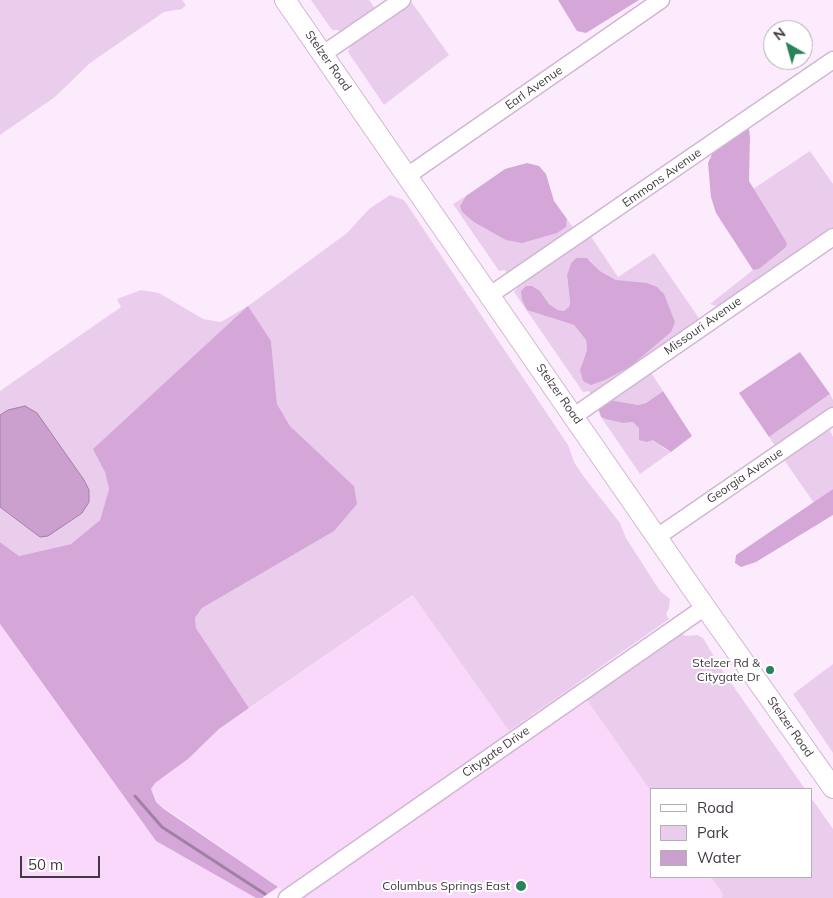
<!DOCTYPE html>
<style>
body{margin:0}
#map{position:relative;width:833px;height:898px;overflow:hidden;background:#fcebfd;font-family:Mulish,sans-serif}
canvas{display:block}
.legend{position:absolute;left:650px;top:788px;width:162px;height:90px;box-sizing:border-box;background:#fff;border:1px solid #b4afb4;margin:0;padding:6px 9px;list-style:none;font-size:15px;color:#433844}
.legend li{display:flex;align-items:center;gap:10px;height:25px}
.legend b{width:25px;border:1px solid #b4afb4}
.north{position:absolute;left:763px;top:20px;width:50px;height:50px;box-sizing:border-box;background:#fff;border:1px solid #b4afb4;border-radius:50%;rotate:322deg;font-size:14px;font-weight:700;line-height:20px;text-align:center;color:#433844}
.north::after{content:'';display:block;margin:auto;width:18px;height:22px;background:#288359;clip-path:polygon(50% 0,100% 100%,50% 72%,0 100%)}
.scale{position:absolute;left:20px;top:856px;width:80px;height:22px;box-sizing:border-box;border:2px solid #433844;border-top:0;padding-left:6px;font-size:15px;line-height:18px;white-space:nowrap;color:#433844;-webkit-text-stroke:4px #fff;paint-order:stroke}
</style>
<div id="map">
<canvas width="833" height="898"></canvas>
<ul class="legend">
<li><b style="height:6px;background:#fff"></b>Road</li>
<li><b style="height:14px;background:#eacdec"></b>Park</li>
<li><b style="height:14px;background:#cb9fce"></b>Water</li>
</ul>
<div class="north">N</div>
<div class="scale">50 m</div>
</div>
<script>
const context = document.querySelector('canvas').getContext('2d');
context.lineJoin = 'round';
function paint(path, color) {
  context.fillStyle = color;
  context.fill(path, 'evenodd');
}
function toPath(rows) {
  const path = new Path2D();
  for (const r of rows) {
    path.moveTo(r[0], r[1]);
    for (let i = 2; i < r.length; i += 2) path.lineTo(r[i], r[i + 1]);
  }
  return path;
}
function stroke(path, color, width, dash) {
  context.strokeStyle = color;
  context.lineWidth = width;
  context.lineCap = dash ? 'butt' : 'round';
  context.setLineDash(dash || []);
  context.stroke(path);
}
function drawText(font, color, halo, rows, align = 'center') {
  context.font = font + ' Mulish,sans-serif';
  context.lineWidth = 4;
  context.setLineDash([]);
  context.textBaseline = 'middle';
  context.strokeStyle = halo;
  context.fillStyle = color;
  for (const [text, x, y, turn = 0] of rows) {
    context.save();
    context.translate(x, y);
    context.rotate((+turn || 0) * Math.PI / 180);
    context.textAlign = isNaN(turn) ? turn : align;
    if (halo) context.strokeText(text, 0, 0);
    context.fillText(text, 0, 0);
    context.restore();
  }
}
const built = toPath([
 [414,595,509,731,576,684,652,793,652,877,711,877,723,894,722,898,294,898,156,802,151,789,154,783,188,759,219,729],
 [0,624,156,841,256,898,0,898]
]);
const green = toPath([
 [0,0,182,0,186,5,182,9,164,12,90,63,55,97,0,135],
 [311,0,369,0,374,7,374,12,342,34,338,30,332,30],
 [405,0,410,0,449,55,384,105,348,52,350,47,347,43],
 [810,151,833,184,833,230,720,307,710,304,753,270,759,269,787,243,753,189],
 [390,195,404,200,568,445,574,462,584,477,620,523,626,538,660,591,670,599,669,608,666,614,669,619,509,731,413,595,249,708,196,628,195,618,202,608,354,486,290,426,277,404,271,341,105,472,109,489,100,520,71,544,19,556,0,542,0,507,40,537,8,410,0,415,0,391,121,307,117,299,141,290,159,293,203,319,221,322,248,306,347,233,369,209],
 [466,196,460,206,566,227,567,219,575,230,508,275,505,270,499,271,453,204],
 [588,232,618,277,654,253,701,321,591,395,589,391,583,392,514,292,518,287,514,284],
 [576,258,590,260,600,271,616,280,580,370,587,350,586,340,574,325,549,317,540,291,549,304,558,310,564,311,569,307,570,302,567,275,571,263],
 [648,368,663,391,646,403,638,405,610,400],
 [830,394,833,400,833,407,776,447,769,437],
 [601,417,623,423,633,422,665,449,671,452,640,474],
 [833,424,830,431,833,437,833,489,814,503,780,454],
 [682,633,685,636,697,635,703,638,722,670,805,789,652,789,652,793,587,700],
 [833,664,833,753,793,694],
 [812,799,833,829,833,898,722,898,723,894,711,877,812,877]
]);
const forest = toPath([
 [558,0,639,0,586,33,577,31],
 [749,129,750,137,749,181,787,243,786,247,759,269,753,270,716,213,711,197,708,163,713,152,737,133],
 [527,163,539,166,546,174,554,201,567,219,566,227,557,233,522,243,506,240,474,222,462,212,460,206,466,196,505,169],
 [576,258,587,258,600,271,616,280,647,283,657,287,664,294,675,322,671,332,631,366,605,380,591,385,583,381,580,370,587,350,586,340,574,325,527,310,522,300,521,291,526,286,532,286,540,291,549,304,558,310,564,311,569,307,570,302,567,275,571,263],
 [248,306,271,341,277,404,290,426,354,486,357,504,334,531,202,608,195,618,196,628,249,708,219,729,188,759,155,783,151,789,156,802,164,809,278,887,262,898,256,898,156,841,0,624,0,542,19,556,71,544,100,520,109,489,105,472,93,449],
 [800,352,830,394,769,437,739,393],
 [663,391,692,436,671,452,653,440,647,442,639,440,639,428,633,422,623,423,606,419,601,417,599,411,599,407,610,400,638,405,646,403],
 [833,489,833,515,756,562,741,567,735,563,736,555]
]);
const water = toPath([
 [25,406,37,413,84,480,89,490,89,502,82,513,48,536,40,537,0,507,0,415,8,410,25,406]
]);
const stream = toPath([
 [135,796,162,827,265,894]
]);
const minor = toPath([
 [323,54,402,0],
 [407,176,661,0],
 [490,295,833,60],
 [574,416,833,237],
 [657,537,833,416],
 [287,898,705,607]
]);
const major = toPath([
 [285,0,705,607,833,788]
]);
const markers = [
 [770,670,5,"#288359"],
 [521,886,6,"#288359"]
];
const streetNames = [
 ["Stelzer Road",328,61,55],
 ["Earl Avenue",534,88,-35],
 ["Emmons Avenue",662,178,-35],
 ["Missouri Avenue",703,326,-35],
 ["Stelzer Road",559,394,55],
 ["Georgia Avenue",745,476,-34],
 ["Stelzer Road",790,727,55],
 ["Citygate Drive",496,752,-35]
];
const poiNames = [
 ["Stelzer Rd &",760,663],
 ["Citygate Dr",760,677],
 ["Columbus Springs East",510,886]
];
paint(built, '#f9d8fb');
paint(green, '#eacdec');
paint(forest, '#d4a7d8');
paint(water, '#cb9fce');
stroke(water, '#a280a5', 1);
stroke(stream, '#a280a5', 3);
stroke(minor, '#d1b6d3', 19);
stroke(major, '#d1b6d3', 22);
stroke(minor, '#fff', 16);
stroke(major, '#fff', 20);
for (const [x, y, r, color] of markers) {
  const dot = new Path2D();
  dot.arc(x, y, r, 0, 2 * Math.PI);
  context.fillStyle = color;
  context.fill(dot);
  stroke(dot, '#fff', 2);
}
drawText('12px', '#433844', '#fff', streetNames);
drawText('12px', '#433844', '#fff', poiNames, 'right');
</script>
